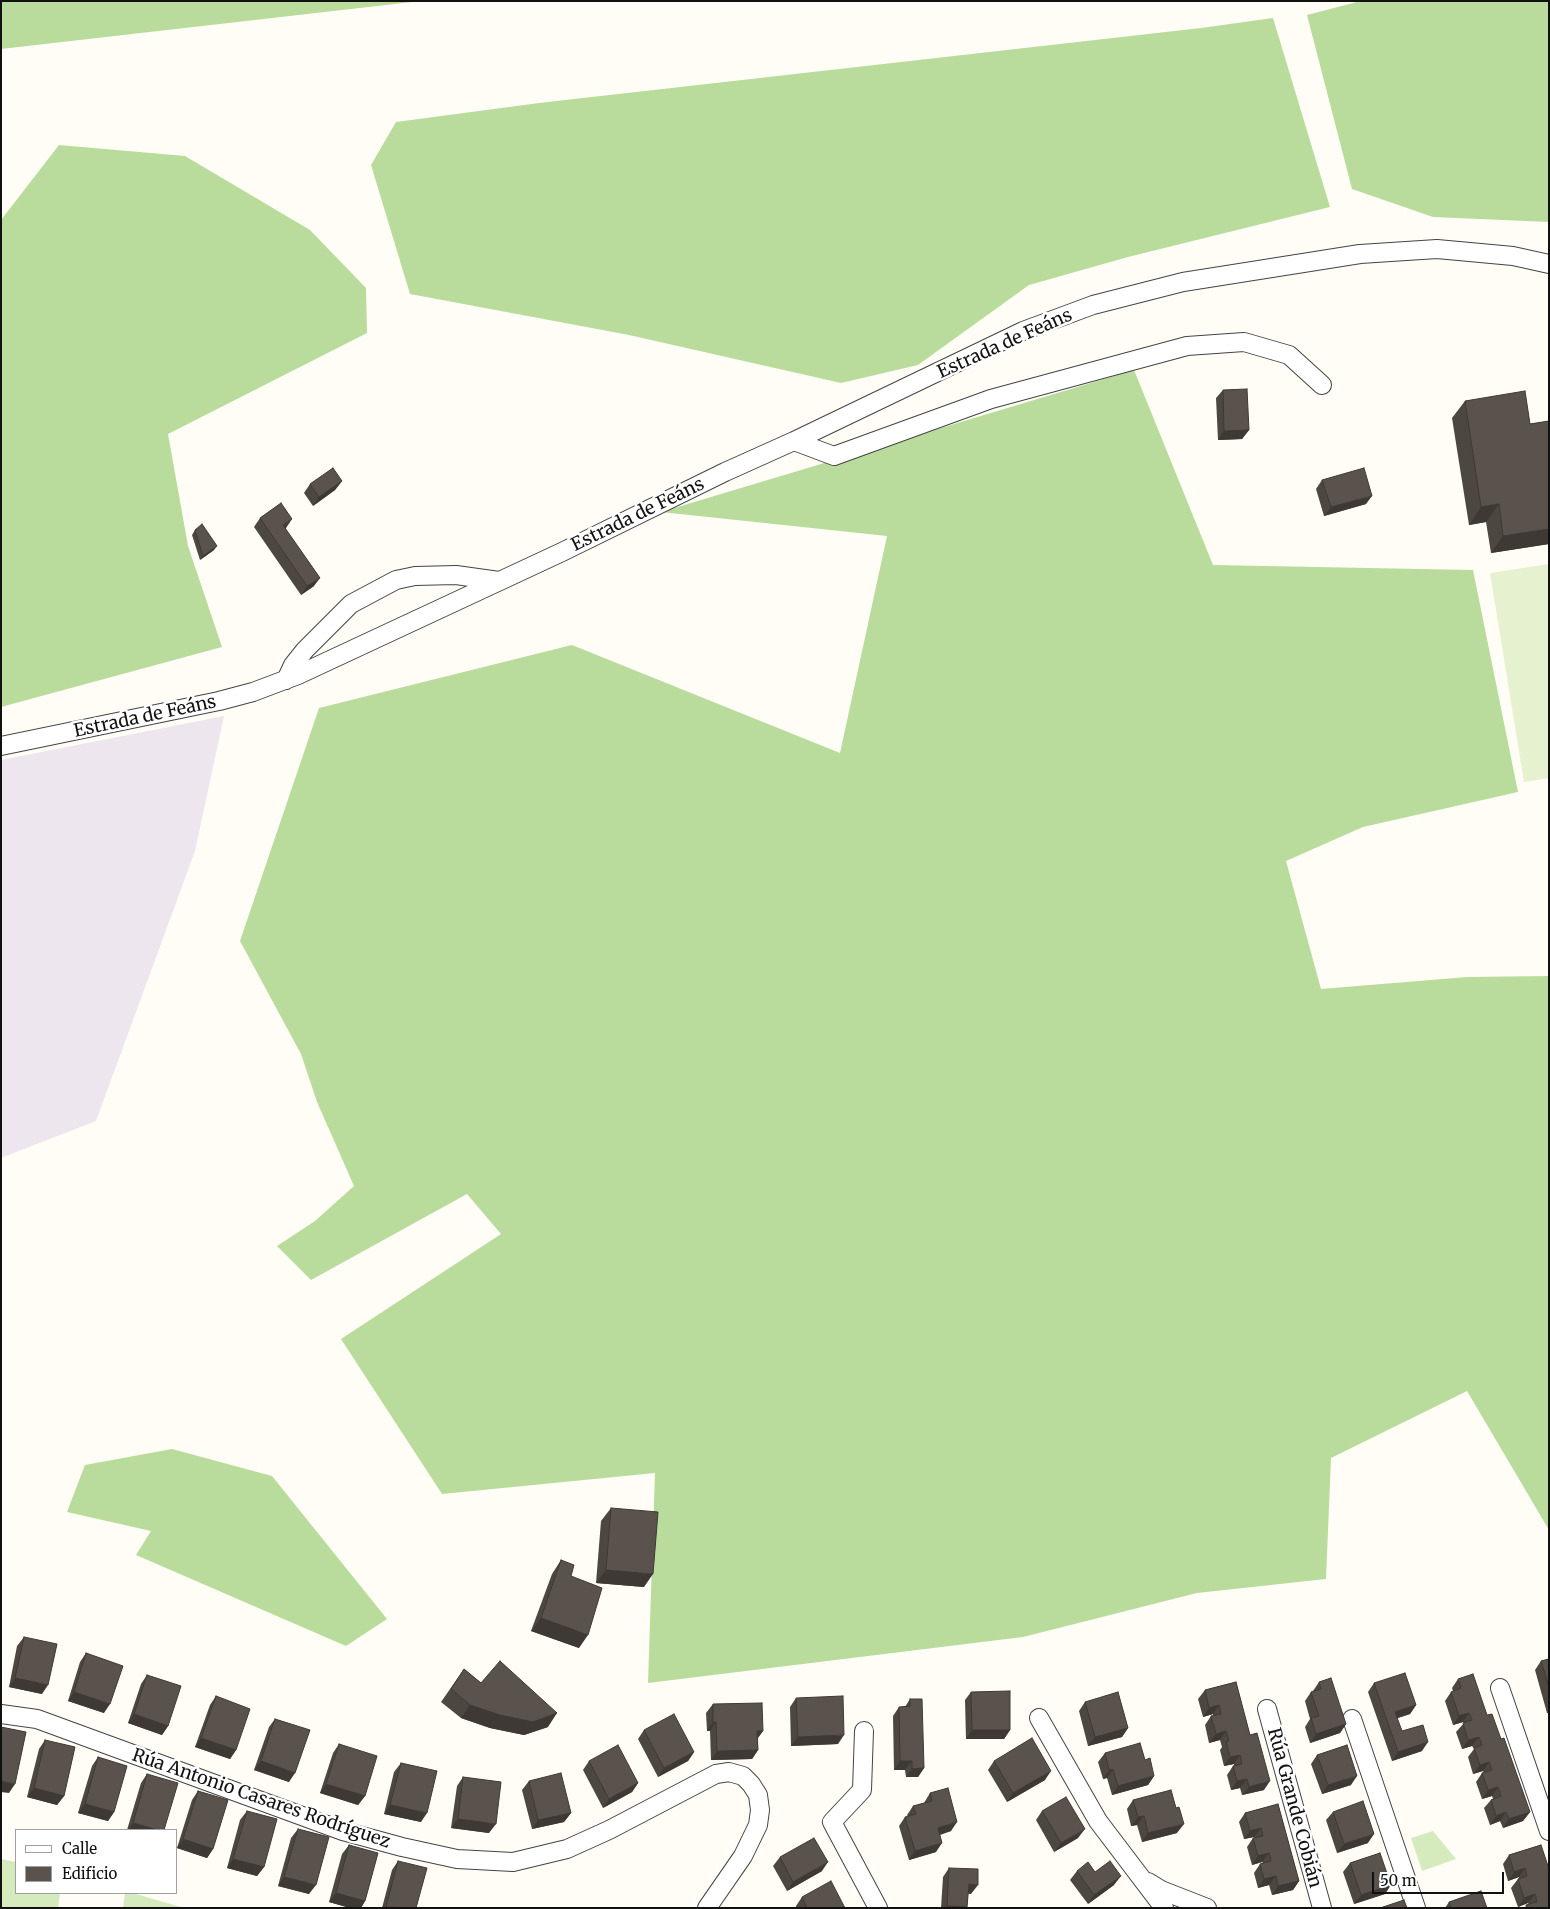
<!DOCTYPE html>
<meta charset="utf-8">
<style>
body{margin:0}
#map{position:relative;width:1550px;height:1909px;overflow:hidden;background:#fffdf5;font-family:Merriweather,serif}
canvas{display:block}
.frame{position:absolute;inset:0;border:2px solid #111;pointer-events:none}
.legend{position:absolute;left:15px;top:1829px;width:162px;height:65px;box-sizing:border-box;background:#fff;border:1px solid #a0a0a0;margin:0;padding:6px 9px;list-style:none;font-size:15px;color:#111}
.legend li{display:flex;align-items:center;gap:10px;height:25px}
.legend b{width:25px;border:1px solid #a0a0a0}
.scale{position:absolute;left:1372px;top:1872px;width:132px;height:22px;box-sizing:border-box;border:2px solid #111;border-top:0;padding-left:6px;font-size:15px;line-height:18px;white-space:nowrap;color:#111;-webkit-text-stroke:4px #fff;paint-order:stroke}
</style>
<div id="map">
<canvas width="1550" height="1909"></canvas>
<div class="frame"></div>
<ul class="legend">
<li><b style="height:6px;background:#fff"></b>Calle</li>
<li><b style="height:14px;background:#5a524d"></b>Edificio</li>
</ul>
<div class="scale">50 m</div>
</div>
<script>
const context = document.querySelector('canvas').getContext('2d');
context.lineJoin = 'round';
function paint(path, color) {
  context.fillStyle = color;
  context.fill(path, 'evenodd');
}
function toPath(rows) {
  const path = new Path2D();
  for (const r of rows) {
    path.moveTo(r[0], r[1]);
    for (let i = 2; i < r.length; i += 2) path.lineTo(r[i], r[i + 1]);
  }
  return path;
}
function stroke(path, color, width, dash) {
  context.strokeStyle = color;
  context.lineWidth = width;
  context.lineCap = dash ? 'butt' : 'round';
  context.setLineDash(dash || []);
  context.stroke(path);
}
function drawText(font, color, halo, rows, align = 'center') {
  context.font = font + ' Merriweather,serif';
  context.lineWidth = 5;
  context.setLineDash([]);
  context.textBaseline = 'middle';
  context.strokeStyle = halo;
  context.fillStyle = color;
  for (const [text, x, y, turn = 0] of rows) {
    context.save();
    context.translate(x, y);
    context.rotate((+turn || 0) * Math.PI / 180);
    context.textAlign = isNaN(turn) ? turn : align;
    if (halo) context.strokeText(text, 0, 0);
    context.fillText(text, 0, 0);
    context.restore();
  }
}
const industrial = toPath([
 [224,716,195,851,96,1121,1,1158,1,760]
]);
const green = toPath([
 [1433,1831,1456,1859,1422,1871,1411,1838],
 [1,1859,16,1862,16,1893,60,1893,58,1908,1,1908],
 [125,1893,133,1893,184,1908,123,1908]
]);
const forest = toPath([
 [1,1,421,1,1,49],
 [1361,1,1549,1,1549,222,1433,217,1352,189,1307,15],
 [1273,18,1330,207,1128,257,1029,285,918,365,841,383,629,335,410,294,371,165,396,122,539,103,1201,28],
 [59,145,185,156,310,230,366,288,367,333,168,434,188,546,222,647,1,707,1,220],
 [1134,370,1213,565,1473,570,1518,792,1363,827,1286,861,1321,989,1467,977,1549,976,1549,1530,1467,1391,1331,1458,1326,1579,1197,1593,1023,1637,648,1683,655,1473,442,1494,341,1339,501,1234,467,1194,311,1280,277,1246,315,1221,354,1186,317,1102,301,1054,240,941,319,708,572,645,840,753,887,536,661,512],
 [172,1449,272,1476,387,1619,346,1646,136,1555,151,1531,67,1512,85,1465]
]);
const pitch = toPath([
 [1549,564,1549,778,1524,782,1490,573]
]);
const minor = toPath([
 [794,441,834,456,991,399,1187,346,1244,342,1289,355,1322,385],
 [286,680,293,665,305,650,351,604,396,580,415,576,456,575,499,581],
 [1,746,219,701,253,692,298,675,562,552,725,472,794,441,1023,331,1093,305,1183,282,1360,254,1437,249,1513,256,1549,264],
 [1500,1688,1549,1831],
 [1267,1709,1322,1908],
 [1,1714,37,1719,343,1831,402,1847,457,1859,513,1862,567,1849,609,1830,716,1774,729,1772,743,1776,751,1784,758,1795,760,1810,758,1825,743,1856,707,1908],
 [1039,1718,1098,1821,1164,1908],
 [1352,1719,1416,1908],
 [864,1731,862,1790,832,1822,878,1908],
 [1148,1882,1161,1890,1207,1908]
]);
const wall = toPath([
 [1223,390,1249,430,1242,439,1218,440,1216,398],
 [1465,401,1530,424,1549,421,1549,544,1491,553,1486,522,1469,525,1452,418],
 [1322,480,1366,504,1324,516,1316,489],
 [342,481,335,490,313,506,304,493,310,484],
 [260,518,285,528,314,586,301,595,254,527],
 [195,530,214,550,200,560,192,535],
 [611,1508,644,1587,596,1583,601,1521],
 [561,1560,571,1576,579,1648,531,1631,552,1574],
 [24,1637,42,1694,9,1687,17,1646],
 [86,1653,104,1713,68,1701,80,1662],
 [1549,1659,1549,1713,1547,1713,1535,1670,1541,1661],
 [464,1669,481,1683,548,1727,524,1735,490,1728,461,1718,441,1702],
 [147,1675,168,1726,162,1735,128,1723,141,1684],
 [1458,1679,1487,1715,1501,1739,1530,1812,1523,1821,1503,1828,1500,1821,1490,1825,1484,1808,1491,1800,1493,1799,1492,1796,1482,1799,1476,1782,1482,1773,1484,1773,1483,1771,1473,1774,1468,1757,1474,1749,1472,1746,1462,1749,1456,1732,1464,1723,1463,1722,1453,1725,1445,1701,1451,1692,1453,1691,1452,1688],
 [1236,1682,1264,1790,1242,1795,1240,1788,1231,1790,1227,1775,1233,1766,1234,1766,1234,1764,1224,1766,1220,1750,1222,1747,1220,1740,1209,1743,1205,1725,1211,1716,1213,1716,1213,1714,1203,1717,1198,1699,1205,1690],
 [1319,1682,1346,1724,1340,1733,1310,1743,1305,1727,1310,1719,1305,1701,1311,1692,1313,1691],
 [1374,1683,1416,1705,1410,1714,1397,1718,1402,1731,1422,1751,1392,1761,1368,1692],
 [971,1692,1010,1730,1004,1739,966,1739,965,1700],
 [216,1696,236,1750,230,1759,195,1747,210,1705],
 [796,1698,838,1744,791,1746,790,1707],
 [910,1699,924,1768,918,1777,906,1777,905,1770,894,1770,893,1716,899,1707,905,1707],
 [1085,1702,1128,1728,1122,1737,1088,1746,1079,1711],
 [713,1704,763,1731,758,1738,758,1750,752,1759,711,1760,710,1731,707,1731,706,1713],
 [275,1719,289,1782,254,1770,269,1727],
 [644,1730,694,1752,688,1761,658,1777,638,1739],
 [45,1740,64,1796,57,1805,27,1797,39,1749],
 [339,1744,365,1796,358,1805,320,1793,333,1753],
 [1105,1753,1145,1760,1154,1776,1148,1785,1112,1795,1107,1778,1103,1779,1098,1762],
 [1317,1755,1351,1785,1322,1794,1311,1764],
 [98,1757,114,1812,108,1821,78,1813,92,1766],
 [589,1761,638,1783,632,1792,603,1808,583,1770],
 [994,1761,1045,1780,1007,1802,988,1770],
 [401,1763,421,1822,384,1814,394,1772],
 [147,1774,164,1830,127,1830,141,1783],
 [463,1777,489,1833,451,1828,457,1786],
 [529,1781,571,1813,564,1822,532,1829,522,1790],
 [198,1791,213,1849,207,1858,177,1848,192,1800],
 [930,1793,951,1831,940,1835,936,1852,909,1860,899,1826,905,1817,908,1817,907,1815,913,1806,924,1803],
 [1133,1800,1177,1833,1142,1842,1137,1825,1131,1826,1127,1809],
 [1278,1804,1299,1881,1293,1890,1272,1895,1269,1885,1258,1888,1254,1873,1260,1864,1263,1863,1262,1862,1252,1865,1247,1847,1253,1838,1255,1838,1254,1837,1244,1839,1239,1822,1245,1813],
 [247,1811,264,1867,257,1876,227,1868,240,1820],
 [1042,1811,1078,1838,1054,1852,1036,1820],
 [1333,1812,1368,1843,1337,1853,1326,1820],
 [298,1829,309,1894,278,1886,291,1838],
 [349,1845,365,1901,361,1908,350,1908,329,1902,342,1854],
 [1541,1845,1549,1908,1525,1908,1526,1905,1529,1905,1528,1903,1518,1907,1511,1888,1518,1879,1519,1878,1519,1877,1508,1881,1503,1864,1509,1855],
 [780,1857,822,1871,787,1891,773,1866],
 [398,1861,416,1908,382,1908,392,1870],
 [1350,1863,1385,1894,1354,1904,1343,1872],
 [949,1868,971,1894,968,1893,967,1908,941,1908,943,1877],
 [1077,1871,1095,1872,1114,1885,1088,1904,1070,1880],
 [802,1897,845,1908,796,1908,796,1906],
 [1449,1902,1487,1908,1445,1908]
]);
const shadedWall = toPath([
 [1249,430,1242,439,1218,440,1224,431],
 [342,481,335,490,313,506,319,497],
 [1372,496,1366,504,1324,516,1331,507],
 [1499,504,1486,522,1469,525,1481,507],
 [292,519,286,528,277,534,283,525],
 [1549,529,1549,544,1491,553,1503,536],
 [217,546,214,550,200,560,203,556],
 [320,578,314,586,301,595,307,586],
 [606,1570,653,1574,644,1587,596,1583],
 [541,1618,588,1635,579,1648,531,1631],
 [15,1678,48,1685,42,1694,9,1687],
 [74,1692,110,1704,104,1713,68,1701],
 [470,1705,557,1713,548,1727,524,1735,490,1728,461,1718],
 [1219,1705,1213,1714,1203,1717,1209,1708],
 [1416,1705,1410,1714,1389,1721,1395,1712],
 [1469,1713,1463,1722,1453,1725,1459,1716],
 [134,1714,168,1726,162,1735,128,1723],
 [713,1722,716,1722,710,1731,707,1731],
 [1346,1724,1340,1733,1310,1743,1316,1734],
 [1128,1728,1122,1737,1088,1746,1095,1737],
 [972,1730,1010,1730,1004,1739,966,1739],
 [757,1731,763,1731,756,1740],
 [1226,1731,1220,1740,1209,1743,1216,1734],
 [844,1735,838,1744,791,1746,798,1737],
 [1479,1737,1472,1746,1462,1749,1468,1740],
 [201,1738,236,1750,230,1759,195,1747],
 [1428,1742,1422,1751,1392,1761,1398,1752],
 [758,1750,752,1759,711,1760,717,1751],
 [694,1752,688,1761,658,1777,664,1768],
 [1240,1755,1234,1764,1224,1766,1230,1757],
 [261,1761,295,1773,289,1782,254,1770],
 [900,1761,912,1761,905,1770,894,1770],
 [1489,1762,1483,1771,1473,1774,1480,1765],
 [924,1768,918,1777,906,1777,912,1769],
 [1113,1769,1107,1778,1103,1779,1109,1770],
 [1051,1771,1045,1780,1007,1802,1013,1793],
 [1154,1776,1148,1785,1112,1795,1118,1786],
 [1357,1776,1351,1785,1322,1794,1328,1785],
 [1247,1779,1240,1788,1231,1790,1237,1781],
 [1,1781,15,1784,9,1793,1,1792],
 [1270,1781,1264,1790,1242,1795,1249,1787],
 [638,1783,632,1792,603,1808,609,1799],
 [326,1784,365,1796,358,1805,320,1793],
 [1498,1787,1492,1796,1482,1799,1488,1790],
 [34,1788,64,1796,57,1805,27,1797],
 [85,1804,114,1812,108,1821,78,1813],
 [390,1805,427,1813,421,1822,384,1814],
 [1506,1812,1500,1821,1490,1825,1496,1816],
 [1530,1812,1523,1821,1503,1828,1509,1819],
 [571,1813,564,1822,532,1829,538,1820],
 [1144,1816,1137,1825,1131,1826,1138,1817],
 [458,1819,496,1824,489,1833,451,1828],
 [957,1822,951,1831,932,1837,938,1828],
 [133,1823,158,1830,128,1830],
 [1184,1824,1177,1833,1142,1842,1148,1833],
 [1261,1828,1254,1837,1244,1839,1250,1831],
 [1085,1829,1078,1838,1054,1852,1061,1843],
 [1374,1834,1368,1843,1337,1853,1344,1844],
 [183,1839,213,1849,207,1858,177,1848],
 [942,1843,936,1852,909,1860,915,1851],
 [1269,1853,1262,1862,1252,1865,1258,1856],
 [233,1859,264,1867,257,1876,227,1868],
 [828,1862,822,1871,787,1891,793,1882],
 [1525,1868,1519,1877,1508,1881,1514,1872],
 [1121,1876,1114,1885,1088,1904,1094,1895],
 [1276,1876,1269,1885,1258,1888,1264,1879],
 [284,1877,316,1885,309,1894,278,1886],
 [1299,1881,1293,1890,1272,1895,1278,1886],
 [969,1884,978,1885,971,1894,962,1893],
 [1391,1885,1385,1894,1354,1904,1361,1895],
 [336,1893,365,1901,361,1908,350,1908,329,1902],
 [1535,1894,1528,1903,1518,1907,1524,1898],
 [947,1906,967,1908,946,1908]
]);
const building = toPath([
 [1247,389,1249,430,1224,431,1223,390,1247,389],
 [1525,391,1530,424,1549,421,1549,529,1503,536,1499,504,1481,507,1465,401,1525,391],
 [333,468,342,481,319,497,310,484,333,468],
 [1364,468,1372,496,1331,507,1322,480,1364,468],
 [281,503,292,519,283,525,320,578,307,586,260,518,281,503],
 [202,524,217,546,203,556,195,530,202,524],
 [611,1508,658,1512,653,1574,606,1570,611,1508],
 [561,1560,574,1565,571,1576,602,1588,588,1635,541,1618,561,1560],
 [24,1637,57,1644,48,1685,15,1678,24,1637],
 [86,1653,123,1666,110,1704,74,1692,86,1653],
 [1549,1659,1549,1687,1541,1661,1549,1659],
 [500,1661,557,1713,533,1722,500,1715,470,1705,451,1689,464,1669,481,1683,500,1661],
 [1405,1673,1416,1705,1395,1712,1402,1731,1423,1725,1428,1742,1398,1752,1374,1683,1405,1673],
 [1473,1674,1487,1715,1492,1714,1501,1739,1504,1738,1530,1812,1509,1819,1506,1812,1496,1816,1491,1800,1501,1796,1498,1787,1488,1790,1482,1773,1492,1770,1489,1762,1480,1765,1474,1748,1482,1745,1479,1737,1468,1740,1463,1723,1472,1720,1469,1713,1459,1716,1451,1692,1461,1688,1458,1679,1473,1674],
 [147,1675,181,1686,168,1726,134,1714,147,1675],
 [1331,1678,1346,1724,1316,1734,1311,1718,1319,1716,1311,1692,1321,1689,1319,1682,1331,1678],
 [1236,1682,1250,1735,1257,1733,1270,1781,1249,1787,1247,1779,1237,1781,1233,1766,1242,1764,1240,1755,1230,1757,1226,1741,1229,1741,1226,1731,1216,1734,1211,1716,1221,1714,1219,1705,1209,1708,1205,1690,1236,1682],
 [1010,1691,1010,1730,972,1730,971,1692,1010,1691],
 [1118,1692,1128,1728,1095,1737,1085,1702,1118,1692],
 [216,1696,250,1709,236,1750,201,1738,216,1696],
 [843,1696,844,1735,798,1737,796,1698,843,1696],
 [910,1699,922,1699,924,1768,912,1769,912,1761,900,1761,899,1707,910,1706,910,1699],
 [762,1703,763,1731,757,1731,758,1750,717,1751,716,1722,713,1722,713,1704,762,1703],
 [674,1714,694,1752,664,1768,644,1730,674,1714],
 [275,1719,310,1730,295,1773,261,1761,275,1719],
 [1,1727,26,1732,15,1784,1,1781,1,1727],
 [1032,1738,1051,1771,1013,1793,994,1761,1032,1738],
 [45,1740,75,1747,64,1796,34,1788,45,1740],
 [1140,1743,1145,1760,1150,1758,1154,1776,1118,1786,1113,1769,1109,1770,1105,1753,1140,1743],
 [339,1744,377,1756,365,1796,326,1784,339,1744],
 [618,1745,638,1783,609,1799,589,1761,618,1745],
 [1347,1745,1357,1776,1328,1785,1317,1755,1347,1745],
 [98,1757,127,1766,114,1812,85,1804,98,1757],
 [401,1763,437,1771,427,1813,390,1805,401,1763],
 [561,1773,571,1813,538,1820,529,1781,561,1773],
 [147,1774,178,1783,164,1830,158,1830,133,1823,147,1774],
 [463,1777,501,1782,496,1824,458,1819,463,1777],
 [948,1788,957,1822,938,1828,942,1843,915,1851,905,1817,916,1814,913,1806,932,1801,930,1793,948,1788],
 [1171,1790,1176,1808,1179,1807,1184,1824,1148,1833,1144,1816,1138,1817,1133,1800,1171,1790],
 [198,1791,228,1800,213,1849,183,1839,198,1791],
 [1066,1797,1085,1829,1061,1843,1042,1811,1066,1797],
 [1363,1801,1374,1834,1344,1844,1333,1812,1363,1801],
 [1278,1804,1299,1881,1278,1886,1276,1876,1264,1879,1260,1864,1271,1861,1269,1853,1258,1856,1253,1838,1263,1836,1261,1828,1250,1831,1245,1813,1278,1804],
 [247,1811,277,1819,264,1867,233,1859,247,1811],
 [298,1829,329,1837,316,1885,284,1877,298,1829],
 [814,1838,828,1862,793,1882,780,1857,814,1838],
 [349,1845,378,1853,365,1901,336,1893,349,1845],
 [1541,1845,1549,1869,1549,1908,1527,1908,1526,1905,1537,1902,1535,1894,1524,1898,1518,1879,1527,1876,1525,1868,1514,1872,1509,1855,1541,1845],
 [1380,1853,1391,1885,1361,1895,1350,1863,1380,1853],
 [398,1861,427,1868,416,1908,386,1907,398,1861],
 [1110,1861,1121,1876,1094,1895,1077,1871,1088,1862,1095,1872,1110,1861],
 [949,1868,978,1869,978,1885,969,1884,967,1907,947,1906,949,1868],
 [831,1881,845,1908,807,1908,802,1897,831,1881],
 [1481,1891,1487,1908,1451,1908,1449,1902,1481,1891],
 [1404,1900,1407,1908,1380,1908,1404,1900]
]);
const streetNames = [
 ["Estrada de Feáns",1005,344,-24],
 ["Estrada de Feáns",638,515,-26],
 ["Estrada de Feáns",145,717,-12],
 ["Rúa Antonio Casares Rodríguez",261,1799,19],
 ["Rúa Grande Cobián",1294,1808,75]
];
paint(industrial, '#eee6ef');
paint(green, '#d5ebbd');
paint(forest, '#b9dc9c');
paint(pitch, '#e6f2cf');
stroke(minor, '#444', 20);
stroke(minor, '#fff', 18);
paint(wall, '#4d4742');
paint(shadedWall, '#3f3936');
paint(building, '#5a524d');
stroke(building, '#3f3936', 1);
drawText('18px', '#111', '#fff', streetNames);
</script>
